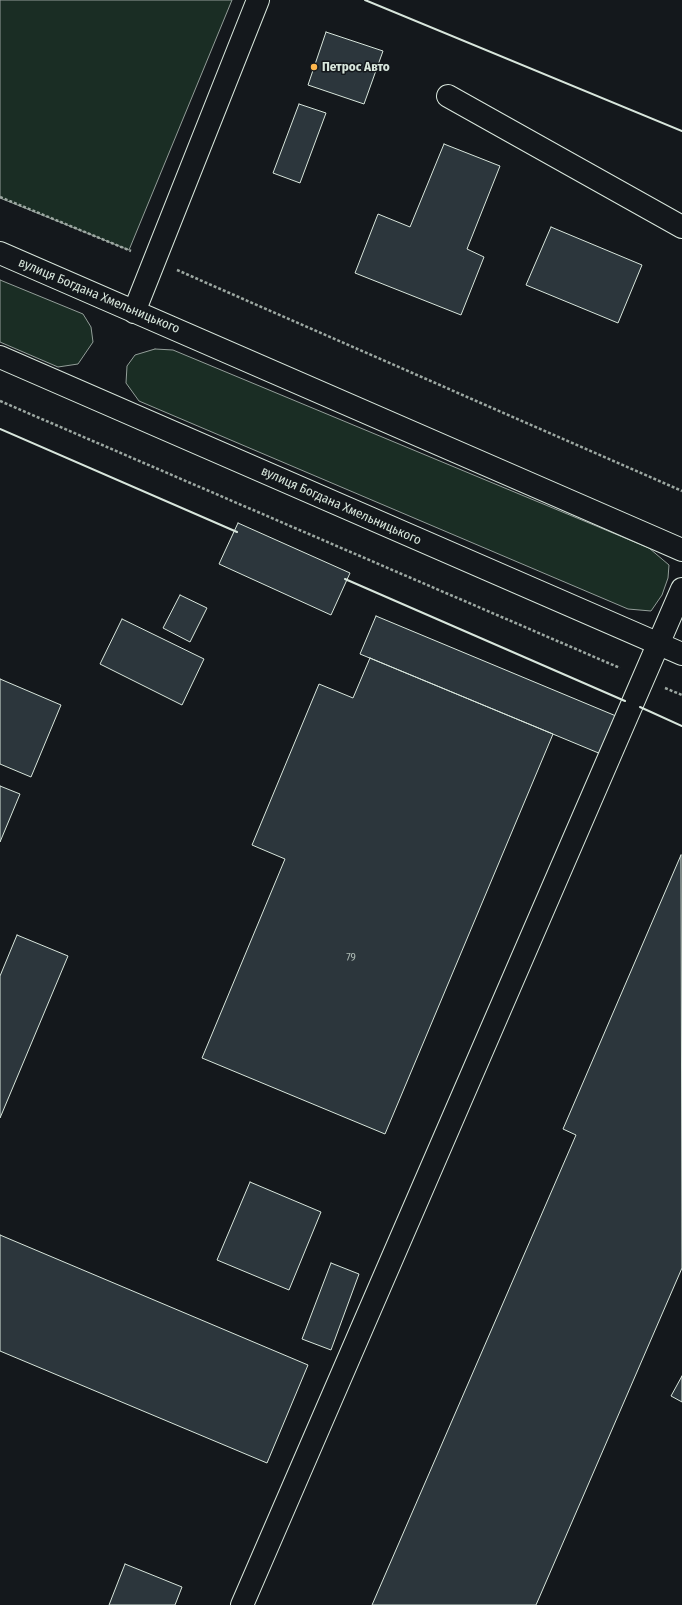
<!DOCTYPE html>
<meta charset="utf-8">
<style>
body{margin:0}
canvas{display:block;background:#14181c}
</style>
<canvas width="682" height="1605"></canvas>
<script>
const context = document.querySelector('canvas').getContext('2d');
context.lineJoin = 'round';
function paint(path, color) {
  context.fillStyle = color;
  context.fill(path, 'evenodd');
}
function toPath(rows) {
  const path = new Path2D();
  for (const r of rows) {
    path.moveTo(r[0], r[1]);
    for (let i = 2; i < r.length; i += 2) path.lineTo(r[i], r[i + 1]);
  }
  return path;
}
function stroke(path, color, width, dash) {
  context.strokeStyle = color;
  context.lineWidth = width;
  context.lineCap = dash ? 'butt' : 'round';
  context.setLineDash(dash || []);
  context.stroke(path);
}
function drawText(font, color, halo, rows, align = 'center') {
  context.font = font + ' "Fira Sans Condensed",sans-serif';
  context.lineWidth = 3;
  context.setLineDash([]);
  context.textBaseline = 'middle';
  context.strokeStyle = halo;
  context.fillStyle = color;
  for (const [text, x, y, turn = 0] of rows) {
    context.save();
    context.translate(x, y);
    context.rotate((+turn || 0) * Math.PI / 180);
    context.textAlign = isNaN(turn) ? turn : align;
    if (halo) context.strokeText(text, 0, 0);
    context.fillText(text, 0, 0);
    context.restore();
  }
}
const green = toPath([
 [0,0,232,0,129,250,0,198,0,0],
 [0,280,83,314,91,327,93,342,78,364,58,367,0,342,0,280],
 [155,349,173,350,649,548,669,565,668,578,662,595,651,611,628,609,139,401,126,383,127,366,135,355,155,349]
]);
const building = toPath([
 [326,32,383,51,364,104,308,85,326,32],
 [299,104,326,113,300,183,273,173,299,104],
 [444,144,500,166,467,249,484,257,461,315,355,273,378,214,410,227,444,144],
 [551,227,642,265,618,323,526,285,551,227],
 [238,523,350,573,331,615,219,564,238,523],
 [180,595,207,608,190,642,163,628,180,595],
 [376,616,616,716,601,754,360,654,376,616],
 [122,619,204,659,182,705,100,664,122,619],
 [370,658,553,734,385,1134,202,1058,285,859,252,845,319,684,353,698,370,658],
 [0,679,61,705,31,777,0,764,0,679],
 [0,786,20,794,0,842,0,786],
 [681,855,682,1268,536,1605,372,1605,576,1135,563,1129,681,855],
 [17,935,68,956,0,1118,0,976,17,935],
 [250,1182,321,1212,289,1290,217,1260,250,1182],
 [0,1235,308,1365,267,1463,0,1351,0,1235],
 [331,1263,359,1274,331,1350,302,1339,331,1263],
 [682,1376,682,1402,671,1396,682,1376],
 [125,1564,182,1587,175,1605,109,1605,125,1564]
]);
const path = toPath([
 [0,197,131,251],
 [177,270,682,491],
 [0,401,620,668],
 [665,688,682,695]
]);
const minor = toPath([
 [448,96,682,227],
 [0,253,682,550],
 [134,312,258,0],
 [0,357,682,654],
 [242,1605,682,589]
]);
const wall = toPath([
 [365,0,682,131],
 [0,429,237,532],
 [345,579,625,701],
 [640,707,682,726]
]);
const markers = [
 [314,67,4,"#ffb74d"]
];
const numberNames = [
 ["79",351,958]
];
const poiNames = [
 ["Петрос Авто",322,67]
];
const streetNames = [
 ["вулиця Богдана Хмельницького",99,296,23],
 ["вулиця Богдана Хмельницького",341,506,24]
];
paint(green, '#1a2d24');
stroke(green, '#939e99', 1);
paint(building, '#2c363c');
stroke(building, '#d8e6dc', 1);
stroke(minor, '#d8e6dc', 24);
stroke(path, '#9da8a2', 2.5, [3, 2]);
stroke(minor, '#14181c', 22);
stroke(wall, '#d8e6dc', 2);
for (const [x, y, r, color] of markers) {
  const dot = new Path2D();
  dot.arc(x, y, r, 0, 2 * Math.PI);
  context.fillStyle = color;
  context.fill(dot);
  stroke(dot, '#14181c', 1.5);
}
drawText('11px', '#adbab4', null, numberNames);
drawText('bold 13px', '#d8e6dc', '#14181c', poiNames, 'left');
drawText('13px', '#d8e6dc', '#14181c', streetNames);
</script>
